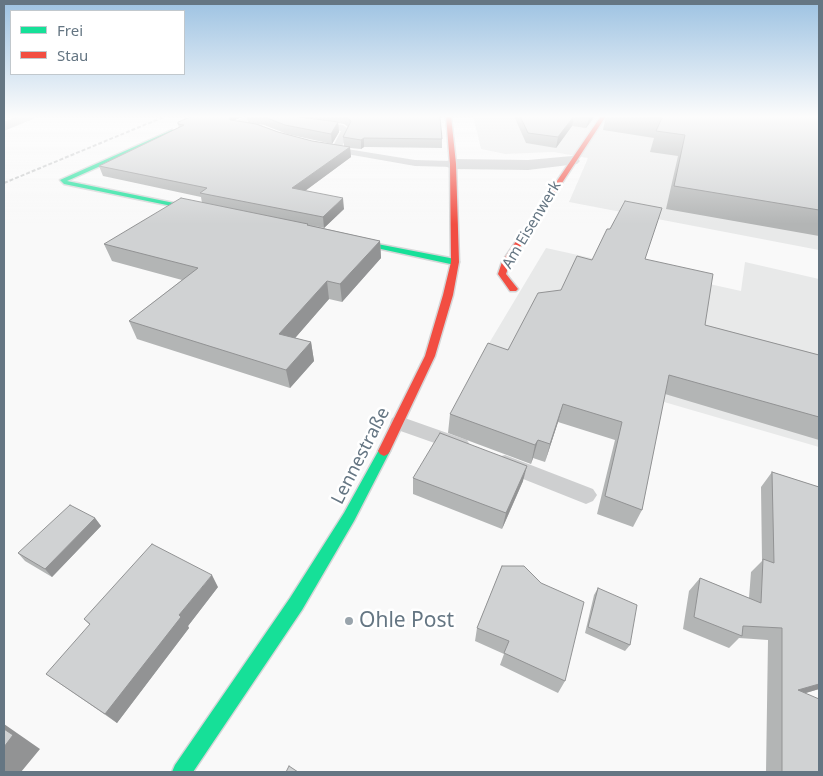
<!DOCTYPE html>
<meta charset="utf-8">
<style>
body{margin:0}
#map{position:relative;width:823px;height:776px;overflow:hidden;background:#f9f9f9;font-family:"Noto Sans",sans-serif}
canvas{display:block}
.frame{position:absolute;inset:0;border:5px solid #657683;pointer-events:none}
.legend{position:absolute;left:10px;top:10px;width:175px;height:65px;box-sizing:border-box;background:#fff;border:1px solid #c1c8cd;margin:0;padding:6px 9px;list-style:none;font-size:15px;color:#657683}
.legend li{display:flex;align-items:center;gap:10px;height:25px}
.legend b{width:25px;border:1px solid #c1c8cd}
</style>
<div id="map">
<canvas width="823" height="776"></canvas>
<div class="frame"></div>
<ul class="legend">
<li><b style="height:6px;background:#16e098"></b>Frei</li>
<li><b style="height:6px;background:#f24e42"></b>Stau</li>
</ul>
</div>
<script>
const context = document.querySelector('canvas').getContext('2d');
context.lineJoin = 'round';
function paint(path, color) {
  context.fillStyle = color;
  context.fill(path, 'evenodd');
}
function toPath(rows) {
  const path = new Path2D();
  for (const r of rows) {
    path.moveTo(r[0], r[1]);
    for (let i = 2; i < r.length; i += 2) path.lineTo(r[i], r[i + 1]);
  }
  return path;
}
function stroke(path, color, width, dash) {
  context.strokeStyle = color;
  context.lineWidth = width;
  context.lineCap = dash ? 'butt' : 'round';
  context.setLineDash(dash || []);
  context.stroke(path);
}
function drawText(font, color, halo, rows, align = 'center') {
  context.font = font + ' "Noto Sans",sans-serif';
  context.lineWidth = 5;
  context.setLineDash([]);
  context.textBaseline = 'middle';
  context.strokeStyle = halo;
  context.fillStyle = color;
  for (const [text, x, y, turn = 0] of rows) {
    context.save();
    context.translate(x, y);
    context.rotate((+turn || 0) * Math.PI / 180);
    context.textAlign = isNaN(turn) ? turn : align;
    if (halo) context.strokeText(text, 0, 0);
    context.fillText(text, 0, 0);
    context.restore();
  }
}
const built = toPath([
 [473,116,819,116,819,250,569,202,588,158,553,152,505,154,481,149],
 [546,248,741,291,745,262,819,279,819,447,485,350]
]);
const lane = toPath([
 [246,116,255,116,243,124,257,126,257,130,232,127,232,123,246,116],
 [314,120,343,125,349,129,350,131,341,148,415,160,453,161,458,164,453,167,415,166,324,150,324,146,333,146,341,131,311,125,310,123,314,120],
 [399,416,467,440,470,445,467,450,460,452,392,428,390,423,392,418,399,416],
 [505,455,593,489,597,495,593,501,586,504,498,469,495,463,498,457,505,455]
]);
const street = toPath([
 [18,116,35,116,33,119,4,131,4,122,18,116],
 [572,156,577,158,580,161,577,164,528,170,453,169,447,167,445,164,447,161,453,159,528,160,572,156]
]);
const fast = toPath([
 [172,130,174,133,67,181,208,210,212,212,211,214,64,184,60,180,172,130],
 [341,237,455,259,459,262,455,265,344,241,341,241,341,237],
 [384,446,388,448,390,451,354,521,302,610,193,772,172,772,175,765,290,598,344,513,380,448,384,446]
]);
const jam = toPath([
 [446,116,451,116,456,164,459,262,453,295,435,356,390,451,388,454,384,456,380,454,378,451,425,356,443,295,451,262,450,164,446,116],
 [601,116,606,116,510,262,506,274,518,289,516,291,510,291,498,274,502,262,601,116]
]);
const rail = toPath([
 [4,183,166,116]
]);
const wall = toPath([
 [193,116,243,116,235,120,248,122,247,116,430,116,442,139,442,148,364,147,361,149,350,148,351,157,305,191,344,209,324,228,309,225,380,241,381,258,342,302,329,299,295,338,311,342,314,361,290,388,137,339,129,321,182,280,112,261,104,244,202,203,201,197,103,176,99,166,179,128,178,124],
 [338,123,344,124,348,127,343,137,344,146,312,141,278,132,258,124,264,125,287,134,332,144,339,132],
 [514,116,595,116,586,128,572,126,556,148,526,143],
 [606,116,819,116,819,236,666,209,678,156,650,152,654,138,603,130],
 [645,259,705,325,819,355,819,440,665,394,642,510,633,527,597,514,615,440,558,422,545,462,533,458,531,464,448,433,450,414,561,290,592,260],
 [772,472,819,487,819,689,806,693,819,772,766,772,768,640,739,638,729,648,683,629,689,591,700,578,749,598,751,572,762,561,761,487],
 [413,478,523,481,502,529,413,494],
 [95,518,101,526,52,577,25,561,18,553],
 [502,566,565,681,558,693,500,665,504,654,475,641,477,628],
 [218,587,188,626,189,628,117,723,46,674,90,625,84,619],
 [598,588,630,645,625,651,585,633,594,595]
]);
const shadedWall = toPath([
 [228,116,243,116,230,123],
 [574,116,572,126,556,148,558,137],
 [590,116,595,116,586,128,589,118],
 [338,122,339,132,332,144,331,134],
 [364,138,364,147,361,149,361,140],
 [350,147,351,157,294,199,292,188],
 [343,198,344,209,324,228,323,217],
 [380,241,381,258,342,302,340,284],
 [327,281,329,299,283,352,279,334],
 [311,342,314,361,290,388,286,370],
 [563,404,558,422,545,462,550,444],
 [538,440,533,458,531,464,535,445],
 [527,466,523,481,502,529,506,513],
 [95,518,101,526,52,577,45,569],
 [212,575,218,587,188,626,189,628,117,723,105,714,179,615],
 [819,684,819,689,782,700,798,690],
 [4,724,40,749,21,772,4,772]
]);
const building = toPath([
 [193,116,229,116,230,120,256,124,278,132,312,141,350,147,292,188,343,198,323,217,200,193,207,188,99,166,184,125,178,124,178,122,193,116],
 [258,116,293,116,338,122,331,134,285,125,262,116,258,116],
 [345,116,430,116,440,117,442,139,364,138,361,140,343,137,351,121,345,116],
 [520,116,590,116,589,118,574,116,558,137,528,133,520,116],
 [642,116,819,116,819,210,674,186,685,135,656,131,662,118,642,116],
 [181,198,308,224,307,225,380,241,340,284,327,281,279,334,311,342,286,370,129,321,198,268,104,244,181,198],
 [625,201,662,208,645,259,713,274,705,325,819,355,819,417,669,375,642,510,605,496,622,422,563,404,550,444,538,440,535,445,450,414,488,343,508,350,538,293,561,290,577,256,592,260,607,229,610,229,625,201],
 [440,433,527,466,506,513,413,478,440,433],
 [772,472,819,487,819,684,798,690,819,699,819,772,782,772,782,628,743,626,742,636,694,617,700,578,761,603,763,559,774,563,772,472],
 [70,505,95,518,45,569,18,553,70,505],
 [152,544,212,575,179,615,181,617,105,714,46,674,90,624,84,619,152,544],
 [502,566,524,566,541,583,584,602,565,681,504,653,509,641,477,628,502,566],
 [598,588,637,605,630,645,588,627,598,588],
 [4,729,13,735,4,747,4,729],
 [289,766,298,772,286,772,289,766]
]);
const markers = [
 [349,621,5,"#99a4ac"]
];
const farStreetnames = [
 ["Am Eisenwerk",532,225,-59]
];
const streetNames = [
 ["Lennestraße",361,456,-63]
];
const nearPoinames = [
 ["Ohle Post",359,621]
];
paint(built, '#e8e9e9');
stroke(fast, '#d5d6d7', 3);
stroke(jam, '#d5d6d7', 3);
paint(lane, '#cecfd0');
paint(street, '#cecfd0');
paint(fast, '#16e098');
paint(jam, '#f24e42');
stroke(rail, '#c3c5c6', 2, [4, 2]);
paint(wall, '#b3b5b5');
paint(shadedWall, '#929394');
paint(building, '#d0d2d3');
stroke(building, '#929394', 1);
const sky = context.createLinearGradient(0, 0, 0, 224);
sky.addColorStop(0, '#9dc2e2');
sky.addColorStop(0.52, '#fcfcfc');
sky.addColorStop(1, '#fcfcfc00');
context.fillStyle = sky;
context.fillRect(0, 0, 823, 224);
for (const [x, y, r, color] of markers) {
  const dot = new Path2D();
  dot.arc(x, y, r, 0, 2 * Math.PI);
  context.fillStyle = color;
  context.fill(dot);
  stroke(dot, '#fff', 2);
}
drawText('15px', '#657683', '#fff', farStreetnames);
drawText('18px', '#657683', '#fff', streetNames);
drawText('21px', '#657683', '#fff', nearPoinames, 'left');
</script>
